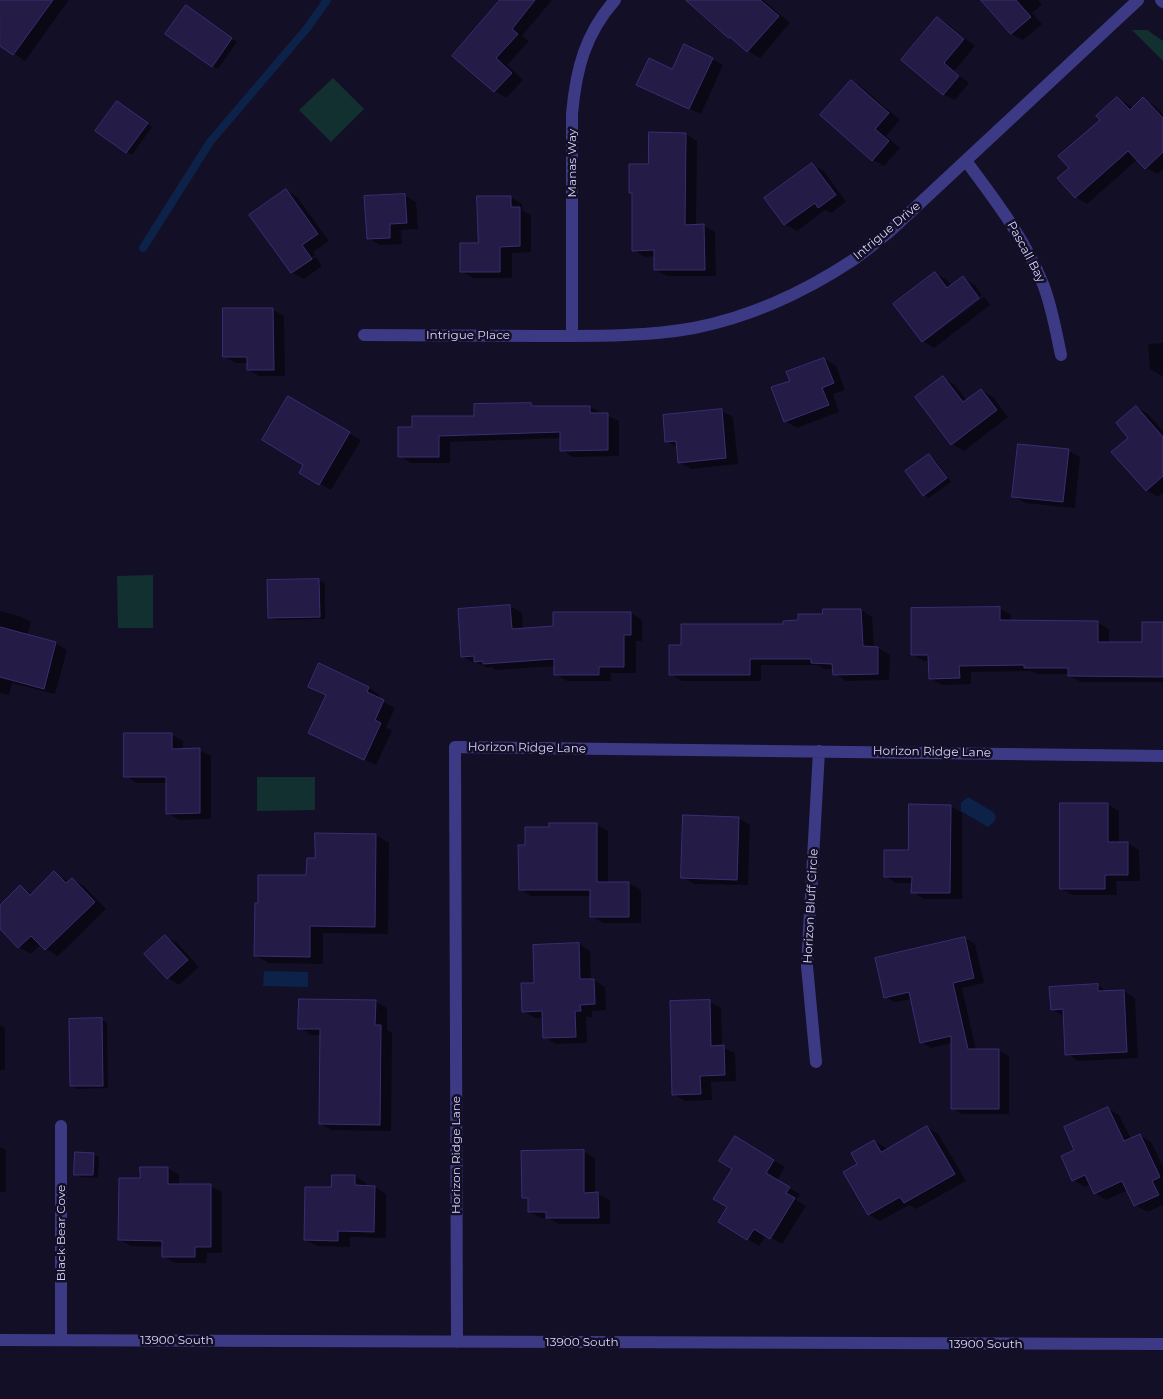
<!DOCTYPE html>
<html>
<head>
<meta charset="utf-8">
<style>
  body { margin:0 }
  canvas { display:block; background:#130f26 }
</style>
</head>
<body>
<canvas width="1163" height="1399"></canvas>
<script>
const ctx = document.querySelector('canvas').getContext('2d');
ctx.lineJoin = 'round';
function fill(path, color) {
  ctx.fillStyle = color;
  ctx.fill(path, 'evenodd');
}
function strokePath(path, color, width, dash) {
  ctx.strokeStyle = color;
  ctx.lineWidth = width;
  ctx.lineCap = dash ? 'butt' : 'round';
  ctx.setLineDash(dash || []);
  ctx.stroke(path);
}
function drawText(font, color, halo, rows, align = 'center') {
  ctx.font = font + ' Montserrat,sans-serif';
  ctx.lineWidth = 5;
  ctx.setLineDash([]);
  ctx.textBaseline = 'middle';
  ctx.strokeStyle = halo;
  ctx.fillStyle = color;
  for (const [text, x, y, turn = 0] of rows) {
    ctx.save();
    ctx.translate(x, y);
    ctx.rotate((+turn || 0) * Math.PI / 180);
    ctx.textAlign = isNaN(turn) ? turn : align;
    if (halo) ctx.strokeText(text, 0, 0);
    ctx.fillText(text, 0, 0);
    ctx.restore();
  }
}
fill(new Path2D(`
  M1132,30H1147L1163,41V61Z
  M333,78L364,109L331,142L299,110Z
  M153,575V628H118L117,576Z
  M257,777H315V810L257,811Z`), '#12302f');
fill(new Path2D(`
  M968,797L993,812L996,817L994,822L988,827L961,811V803Z
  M264,971L308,972V987L263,986Z`), '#0c2248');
fill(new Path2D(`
  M0,0H69L25,61L0,44Z
  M502,0H552L522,36L529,41L507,65L523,80L506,98L495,91L453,55Z
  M697,0H763L790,23L760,58L748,51L737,41L730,37Z
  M983,0H1038L1042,5L1032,13L1042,24L1023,40L1011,34Z
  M192,10L237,42L218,69L212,66Z
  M937,18L949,25L975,46L954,71L969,83L955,100L943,94Z
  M712,59L723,65L701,114L650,91Z
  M851,81L863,88L900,120L886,136L900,148L884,166L873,160Z
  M1117,99L1129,105L1133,109L1143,99L1155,106L1163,114V169L1158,174L1146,168L1138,159L1087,204L1075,197L1071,168L1101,120Z
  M122,106L152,127L132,155L97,131Z
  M686,134L697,141L696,226H704L715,232L716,276H667L655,270V256L645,257L634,250L633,194L630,192L649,165Z
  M812,165L824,171L846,202L831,213L825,210L797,231L785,224Z
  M286,190L297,197L329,241L313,252L315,255L295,269V272L316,257L322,266L304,279L292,272L251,215Z
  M404,195L416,202L418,229L401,230L402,244L380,245L368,238Z
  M511,197L522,204V210L531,215V252L512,253V278H473L461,271Z
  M936,274L947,280L952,286L963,278L975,285L982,295L925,338V341L984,297L990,305L934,348L923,341Z
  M272,309L284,316L285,376H259L248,370V363H236L225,357Z
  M1163,343V376H1162L1150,369L1148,344Z
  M824,359L836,366L845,390L833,394L839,412L797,428L785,421L791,381Z
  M943,378L955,385L967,401L981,390L993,397L1008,417L964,451L952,444L917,398Z
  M289,398L361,440L331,490L300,472L305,464Z
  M531,404L538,408L590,407L619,421V456L573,457L562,450V438L450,442V463H411L399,456L413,429L476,418Z
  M1136,407L1148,414L1163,431V493L1158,497L1146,490L1130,438Z
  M722,411L733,417L738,464L691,469L679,462L678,448L666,441Z
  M1068,451L1080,457L1075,508L1025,503L1014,496Z
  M929,455L934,458L951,482L929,498L924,495Z
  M319,580L325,583V619L274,620L269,617L268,581Z
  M510,606L522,613L523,630L555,627L631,613L642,620V641H636V673H610L611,681H567L555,674V666L496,670L491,667L487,668L478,663H474L462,656Z
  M999,608L1011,615V621L1097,622L1109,629V644H1143L1163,623V682H1081L1069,676V674H1037L1031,671L971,672V684L942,685L930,678V661H924L913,655Z
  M861,610L872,617L874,648H878L890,655L889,680L846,681L835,674L834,669H824L818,665H761V681H682L670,674L682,646L785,625L799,621Z
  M0,611L19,616L31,622L27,636L56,643L67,650L55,694L12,683L9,695L0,693Z
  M320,665L369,688L380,695L378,699L395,708L386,727L392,731L376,765L309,733L327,696L309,687Z
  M172,735L183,741V750H199L211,756V819L179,820L167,813V783H137L126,776Z
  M1107,804L1119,811V843H1128L1139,850L1140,881H1116L1117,895H1073L1061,889Z
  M951,806L962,813V899H924L913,892V883H896L885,876L910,852Z
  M738,818L750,825L748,885L694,884L683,877Z
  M596,824L608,831V883H629L641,890V923H603L591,916V896H531L520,889L527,846L550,828Z
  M376,835L389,843L388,934L323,933V964L269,963L256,956L308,877L316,860Z
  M54,873L69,882L72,879L84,886L106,909L58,956L46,949L41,944L31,954L19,947L0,927V907L21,887L32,894Z
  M165,936L177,943L199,967L179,985L168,978Z
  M965,938L975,944L984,983L962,988L976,1050H999L1009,1056V1114H962L952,1108V1043L931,1048L921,1042L912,999L895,1002L885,997Z
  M579,944L590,951L591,980H594L605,987L606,1010L592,1011V1017H586L587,1043L556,1044L544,1037L543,1018H535L523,1011L536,984Z
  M1097,985L1108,992L1124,991L1135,998L1138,1058L1078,1061L1067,1054L1063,1016L1052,1009Z
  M375,1001L387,1008V1030L392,1033L391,1131L332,1130L320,1124L321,1035H311L300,1028Z
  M710,1002L721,1008L722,1047L735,1053L736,1081L711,1082L712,1100L685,1101L673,1094Z
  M102,1020L107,1023L108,1088L77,1089L71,1086Z
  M0,1025L5,1028V1070H0Z
  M1108,1108L1119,1115L1131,1139L1140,1135L1151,1142L1163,1167V1205L1147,1212L1135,1205L1128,1190L1106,1200L1095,1193L1091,1184L1085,1187L1073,1180L1076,1150Z
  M927,1127L938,1134L966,1181L916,1209L909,1205L880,1221L868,1214L859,1164L874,1141L886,1148L887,1150Z
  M735,1138L785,1167L777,1181L800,1194L796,1200L806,1206L782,1244L766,1235L759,1246L720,1222L729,1207L734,1169Z
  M0,1147L6,1150V1192H0Z
  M583,1151L595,1158V1194H598L610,1200V1224H559L548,1218H541L529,1211V1200L523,1197Z
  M94,1154L99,1157L98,1178L81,1177L75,1174Z
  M168,1168L179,1175V1185L211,1186L222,1192V1253H207L206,1263H175L163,1256V1247L131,1246L119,1240L141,1179Z
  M355,1176L366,1183V1187H375L386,1194V1238L350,1237V1247L317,1246L305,1240L333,1188Z`), '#0007');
strokePath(new Path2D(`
  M143,248L210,142L308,27L327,0`), '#0c2248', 8);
const building = new Path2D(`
  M0,0H53L13,55L0,46Z
  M500,0H535L512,29L518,34L496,58L512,73L494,92L452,56Z
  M686,0H760L779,16L747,52L730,37L729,38Z
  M981,0H1016L1031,17L1011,34Z
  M186,5L232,38L212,67L165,34Z
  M937,17L964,39L944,63L959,76L943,95L901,60Z
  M684,44L713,58L689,109L636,85L649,58L672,69Z
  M851,80L889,113L875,129L889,141L872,161L820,115Z
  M1117,97L1130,110L1143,97L1163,118V152L1145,169L1128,151L1075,198L1057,178L1069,168L1058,156L1100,120L1096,116Z
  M117,101L148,123L126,153L95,131Z
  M649,132L686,133L685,225L704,224L705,270H654V250L632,251V193H629V164H648Z
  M812,163L836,195L818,208L815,203L784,225L764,198Z
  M286,189L318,234L302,245L312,259L291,273L249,215Z
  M405,194L407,223L390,224V238L367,239L364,196Z
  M477,196H511V207H520V246L500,247V272H460V243H478Z
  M935,272L947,288L963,276L979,298L922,342L893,304Z
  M223,308H273L274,370H247V357H223Z
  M824,358L834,383L822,388L829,405L784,422L771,387L790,381L786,372Z
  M943,376L963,402L981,389L997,410L951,445L915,397Z
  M288,396L350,432L319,485L299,473L303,465L262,440Z
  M531,403L532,406H590V413H608V450L560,451V432L439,436V457H398V427H412V416H474V404Z
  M1136,406L1163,437V476L1146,491L1111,452L1128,438L1116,423Z
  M722,409L726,458L678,463L676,441L665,442L663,415Z
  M1018,444L1069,449L1063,502L1012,497Z
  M929,454L947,478L923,496L905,471Z
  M319,579L320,617L268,618L267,580Z
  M510,605L512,629L553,626V612H631V635H624V667H599V675H554V659L483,664V661L474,662V656L461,657L458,609Z
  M1000,607V620L1098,621V642H1142V622H1163V677L1068,676V668H1024V665L959,666L960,678L929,679L928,655H911V608Z
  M823,609H861L863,646L878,647V674L833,675L832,664L811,663V659H750V675H669V645H681V624H783V621L798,620V614H822Z
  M0,627L56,642L44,689L0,677Z
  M319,663L369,687L367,692L384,700L375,720L381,723L364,760L308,733L326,695L308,687Z
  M124,733H172V749L200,748V813L166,814V777H124Z
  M1060,803H1108V842H1128V875H1105V889H1060Z
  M909,804L951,805L950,893H911L912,877H884V850H908Z
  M683,815L739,817L737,880L681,878Z
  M549,823H597V882H629V917H590V890H519L518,845H525V827H549Z
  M315,833L376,834L375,927L310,926V957L254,956L255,903H258V875H306L307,858H315Z
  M54,871L66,883L72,878L95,902L45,950L31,936L18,948L0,929V905L20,885L30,895Z
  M165,935L188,960L167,979L144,954Z
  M965,937L974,978L953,983L968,1049H999V1109H951V1036L920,1043L909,992L884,998L875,958Z
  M579,943L580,979H594L595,1004L580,1005L581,1011H575L576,1037L543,1038L542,1011L522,1012L521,983H534L533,945Z
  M1098,984V991L1124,990L1127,1052L1065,1055L1063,1009L1051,1010L1049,987Z
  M299,999L376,1000L375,1025H381L380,1125L319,1124L320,1029H298Z
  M710,1000L711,1046L724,1045L725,1075L700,1076L701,1094L672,1095L670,1001Z
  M102,1018L103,1086H70L69,1019Z
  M1108,1107L1124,1141L1140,1134L1160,1177L1152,1181L1159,1195L1134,1206L1122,1181L1094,1194L1085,1175L1072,1181L1061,1156L1074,1150L1064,1127Z
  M927,1126L955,1174L904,1203L900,1197L868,1215L843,1172L857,1164L851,1153L874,1140L881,1152Z
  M735,1136L774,1160L766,1173L790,1187L786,1193L795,1198L770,1239L754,1229L747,1240L718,1222L727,1207L713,1199L732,1169L719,1161Z
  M584,1150V1193L598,1192L599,1218H546V1212H528V1198H522L521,1151Z
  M75,1152L94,1153L93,1175H74Z
  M140,1167H168V1184H211V1247H195V1257H162V1241L118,1240L119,1178H140Z
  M332,1175H355V1185L375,1186L374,1232L338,1231V1241L304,1240L305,1187H331Z`);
fill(building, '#241b47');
strokePath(building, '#3b2d73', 1);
strokePath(new Path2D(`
  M966,161C995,200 1025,239 1043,284C1052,307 1056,332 1061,355
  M364,335C423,335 483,336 542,336C592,336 644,337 694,328C750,317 806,291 853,260C866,251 878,241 889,232L1138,0
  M572,336V114C576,69 585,34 615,0
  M816,1062L807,966L819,751
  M61,1126V1340
  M0,1340L1163,1344
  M457,1342L455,747L1163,756`), '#3d3a85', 12);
strokePath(new Path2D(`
  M1161,0L1163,2`), '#3d3a85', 12);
drawText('12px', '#d9d4ff', '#130f26', [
  ["Manas Way",572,163,-90],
  ["Intrigue Drive",887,231,-40],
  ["Pascall Bay",1026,252,62],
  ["Intrigue Place",468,335],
  ["Horizon Ridge Lane",527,748,1],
  ["Horizon Ridge Lane",932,752,1],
  ["Horizon Bluff Circle",811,906,-87],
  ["Horizon Ridge Lane",456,1155,-90],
  ["Black Bear Cove",61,1233,-90],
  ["13900 South",177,1340],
  ["13900 South",582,1342],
  ["13900 South",986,1344]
]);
</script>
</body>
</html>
